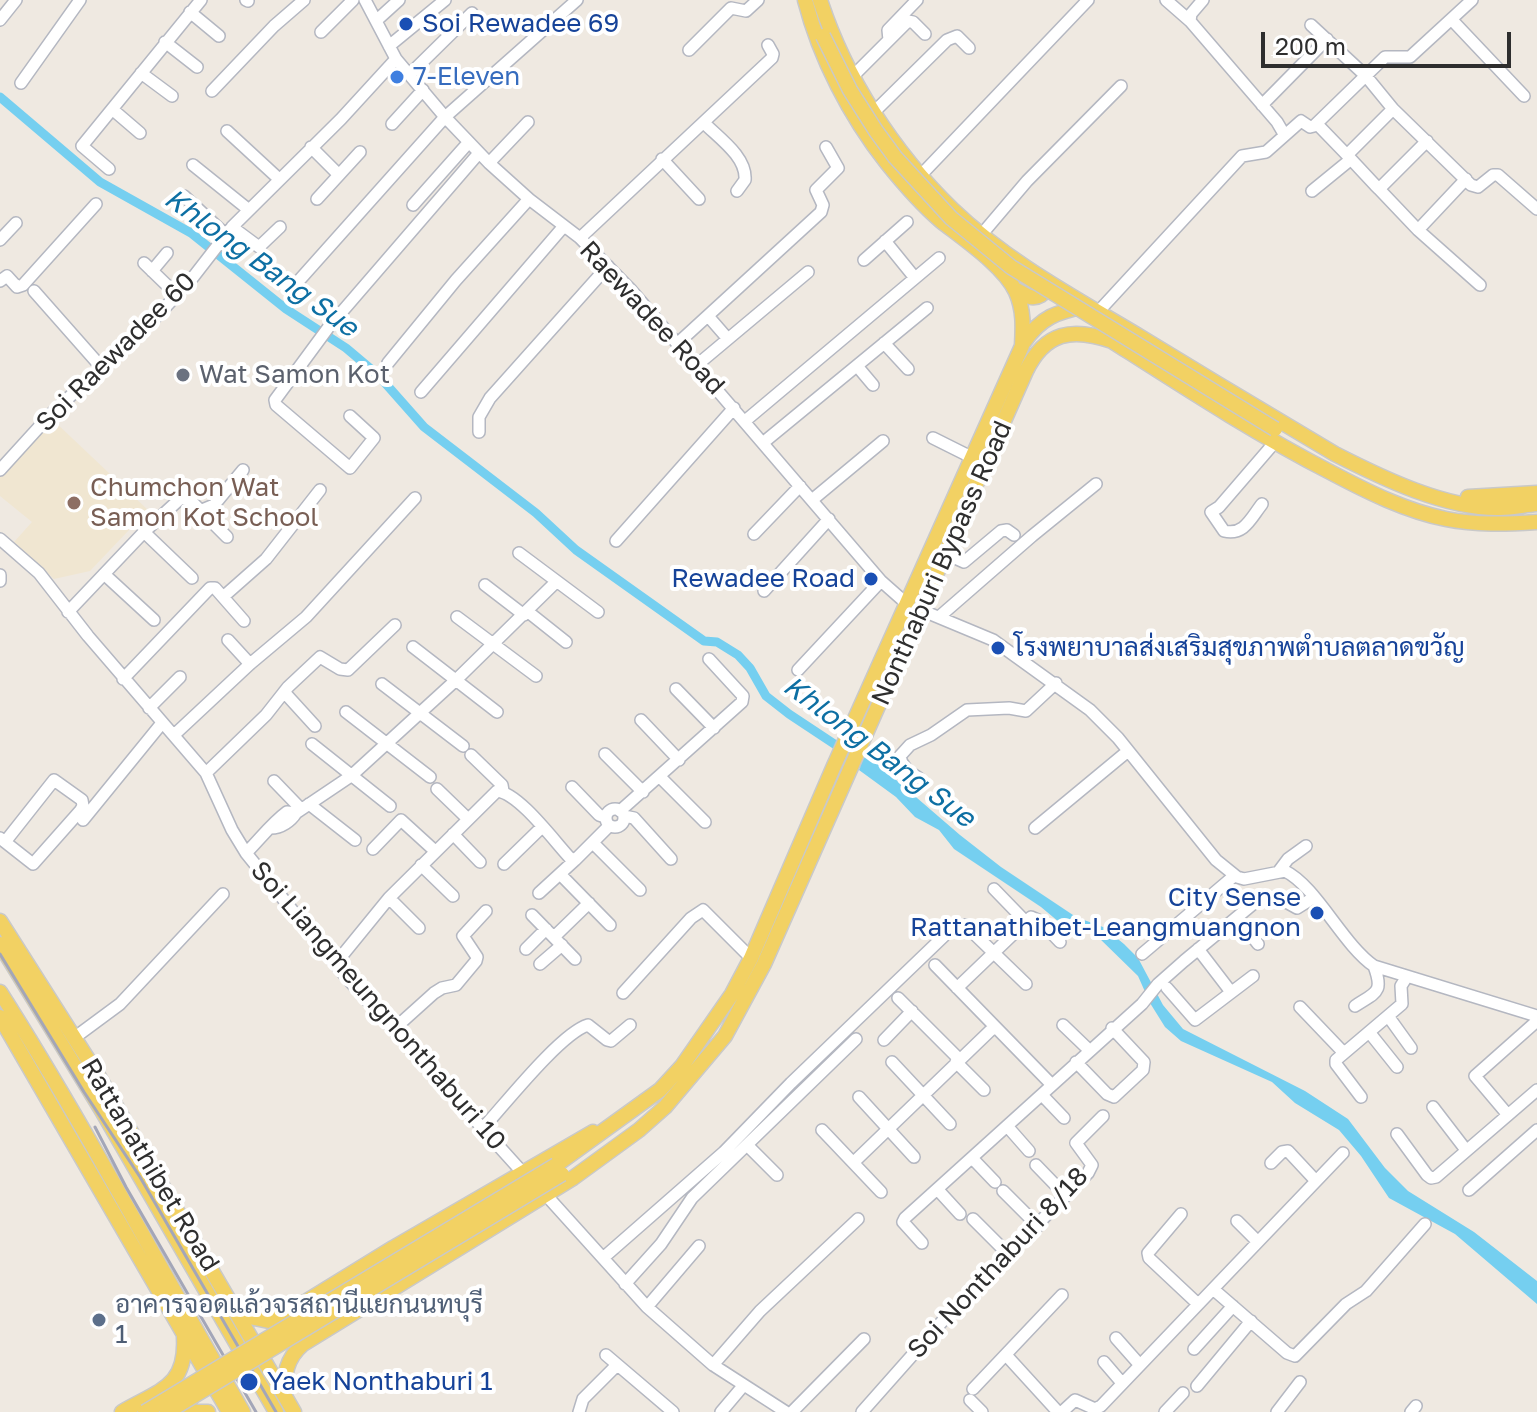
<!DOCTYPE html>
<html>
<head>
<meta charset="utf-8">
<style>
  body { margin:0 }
  #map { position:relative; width:1537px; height:1412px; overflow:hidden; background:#efe9e1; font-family:"Golos Text",sans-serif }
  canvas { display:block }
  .scale { position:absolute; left:1261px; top:32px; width:250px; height:36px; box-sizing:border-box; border:4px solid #2e2e2e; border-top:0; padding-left:10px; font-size:24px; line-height:28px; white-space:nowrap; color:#2e2e2e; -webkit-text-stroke:6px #fff; paint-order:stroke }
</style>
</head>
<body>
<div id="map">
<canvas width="1537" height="1412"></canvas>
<div class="scale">200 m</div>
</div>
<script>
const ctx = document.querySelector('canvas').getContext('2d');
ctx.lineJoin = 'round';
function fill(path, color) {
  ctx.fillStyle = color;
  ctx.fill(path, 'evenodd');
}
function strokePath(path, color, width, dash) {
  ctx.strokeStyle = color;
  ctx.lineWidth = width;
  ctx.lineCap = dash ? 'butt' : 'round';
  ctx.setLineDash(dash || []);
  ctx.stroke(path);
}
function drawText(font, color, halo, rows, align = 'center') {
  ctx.font = font + ' "Golos Text",Sarabun,sans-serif';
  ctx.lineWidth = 8;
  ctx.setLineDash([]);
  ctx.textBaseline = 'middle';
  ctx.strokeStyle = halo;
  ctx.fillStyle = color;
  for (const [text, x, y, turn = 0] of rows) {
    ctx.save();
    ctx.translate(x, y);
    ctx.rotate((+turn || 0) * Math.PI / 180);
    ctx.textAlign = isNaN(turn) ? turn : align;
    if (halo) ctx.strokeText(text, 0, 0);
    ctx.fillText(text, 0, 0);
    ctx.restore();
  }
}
fill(new Path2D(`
  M53,420L148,510L90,571L54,579L14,542L32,522L0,496V477Z`), '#f0e6d1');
fill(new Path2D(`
  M866,754L960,835L1001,867L1076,917L1103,927L1124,944L1138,958L1163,1005L1183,1029L1305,1091L1348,1119L1385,1168L1408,1191L1474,1232L1537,1281V1304L1455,1234L1389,1198L1361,1156L1339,1130L1295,1103L1272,1082L1181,1041L1165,1027L1150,1003L1138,976L1097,936L1059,922L1041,907L954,849L939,830L915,817L896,797L859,770Z`), '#75cff0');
strokePath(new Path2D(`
  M0,97L100,182L191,233L286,309L346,348L378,375L424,427L536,513L576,550L704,641L717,642L738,655L750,668L766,696L789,714L872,769`), '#75cff0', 9);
const minor = new Path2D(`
  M246,0L248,1
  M365,0L396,59L445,117L489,163L529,199L580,238L632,291L881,581L907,604
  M1166,0L1190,21L1277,122L1284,134
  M190,12L219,36
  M0,20L16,0
  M377,20L399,0
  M1452,20L1524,96
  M1190,21L1191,14L1203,0
  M1311,25L1366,76L1393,109L1471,185L1478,187L1493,175H1498L1537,209
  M321,32L353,0
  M889,40L888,30L917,0
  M165,42L197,67
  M389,46L445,0
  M689,50L731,8L746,11L758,0
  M141,73L172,96
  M409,75L472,13
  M853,76L908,21L913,22L925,34
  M21,83L80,0
  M212,91L274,26L304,0
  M1262,105L1327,39
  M112,109L140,133
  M1393,109L1347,155L1375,185L1379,189L1427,141
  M874,112L947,40L957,36L969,48
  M704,123C719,138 747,157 745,180L737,191
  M392,124L423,90
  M1317,124L1347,155
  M227,131L279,179
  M311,147L339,175
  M662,159L699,199
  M489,163L528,122
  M193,165L249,210
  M109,169L82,146L201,0
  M921,175L1088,0
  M1379,189L1418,230L1480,285
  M1312,191L1350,160
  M184,196L226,235
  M317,199L360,152
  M413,205L469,142
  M232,227L259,247L280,227
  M1418,230L1466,179
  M982,234L1027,181L1121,86
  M580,238L772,58L773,54L768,45
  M0,240L16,223
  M885,241L915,278
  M864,260L907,222
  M144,263L177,295
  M152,271L167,253
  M0,281L7,276L17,287L23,285L96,204
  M295,285L445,117L577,0
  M34,291L102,368
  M1098,312L1242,156L1266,152L1301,121L1310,127L1314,126L1385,57H1410L1472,0
  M708,316L728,339
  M678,343L821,212L823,205L816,190L838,168L826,147
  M884,343L908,369
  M388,363L456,280L529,199
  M697,365L808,272
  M857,366L873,385
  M421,392L564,226
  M350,416L374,438L350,468L276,405L275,400L328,328L479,153
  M745,421L939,258
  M479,432V417L490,398L608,266
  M933,438L973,458
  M764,442L927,308
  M0,470L50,415L160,313L194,276L232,227L341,119L396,59
  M812,500L883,441
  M1262,504C1251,518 1244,536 1224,531L1211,512L1219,507L1275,442
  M202,510L214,505L243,470
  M144,532L192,578
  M754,534L800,486
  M0,539L39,573L88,636L206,773L232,830L246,853L347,978L523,1173
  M616,541L734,408
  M519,553L598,612
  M946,554L964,562L1001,531L1007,530L1014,535
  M104,574L154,620
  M0,575V581
  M485,585L524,615
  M764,591L829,519
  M223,597L266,559L320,490
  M921,610L993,640L1090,710L1118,738L1216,860L1237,877L1244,879L1285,871C1316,886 1343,945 1374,966L1537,1016
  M527,611L566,642
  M68,612L144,532L181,498L189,499L227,537
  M457,617L536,676
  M939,617L1032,536L1096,484
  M228,640L250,664
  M413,647L497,712
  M798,670L881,581
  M123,679L210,588H215L244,621
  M382,684L463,746
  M676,689L714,728
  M284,692L315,726
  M149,708L180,677
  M346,712L430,777
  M641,720L679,760
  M174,735L250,664L306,617L415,498
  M312,744L390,806
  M605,754L643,792
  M471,755L502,785L503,791
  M206,773L266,715L288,687L320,657L340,669L348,670L395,625
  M660,777L705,822
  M919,778C910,773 901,766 900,756L910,745L931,735L967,710L1009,708L1026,711L1056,683
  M274,781L301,809
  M572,787L599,815L605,817
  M437,789L468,819
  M309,804L355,840
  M606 818a9 9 0 1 1 18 0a9 9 0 1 1-18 0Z
  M620,811L742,702L743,696L709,659
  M624,816L634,818L671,859
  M83,820L162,723
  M271,828C281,828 291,821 296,813L351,776L456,680L556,582
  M1035,828L1128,751
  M453,834L480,862
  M0,838L33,864L80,811L83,806L82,800L54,780L5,842
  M593,843L640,890
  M373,849L401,820L435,851
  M246,853C260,839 272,823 287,812L296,813
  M504,864L542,827
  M421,865L453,896
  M1279,871L1288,859L1306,846
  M560,874L610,925
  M994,889L1025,921
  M539,893L575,860
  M389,898L419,928
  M532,915L575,959
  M1238,918L1258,944
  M965,925L1026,984
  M554,937L589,903
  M526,949L546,929
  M1198,949L1231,992
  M1142,954L1234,876
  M336,963L389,898L497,791C519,793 554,841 570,858L575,860L609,826
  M540,964L562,945
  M935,965L1052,1085
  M957,988L1031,917L1040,921L1060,942
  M1167,988L1195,1020L1253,976
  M623,993L691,918L703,910L751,958
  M898,998L959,1059
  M1355,1006C1376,992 1384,993 1374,966
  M1300,1007L1343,1052
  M1388,1016L1411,1048
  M1063,1025L1089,1050
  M394,1029L434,993L442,988L456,985L476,961L477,957L463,936L486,911
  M1369,1032L1397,1067
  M74,1038L120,1004L223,894
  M884,1040L912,1011
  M892,1062L950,1124
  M956,1062L984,1090
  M1076,1062L1107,1094L1114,1097L1143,1070L1144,1062L1112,1028
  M1042,1095L1064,1118
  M859,1097L914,1157
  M1361,1097L1336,1064V1060L1402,1004L1401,986L1406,978
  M1433,1107L1466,1150
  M1508,1115L1475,1076L1537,1021
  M1007,1126L1029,1151
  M484,1127C505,1104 561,1033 588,1025L607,1040L611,1041L630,1025
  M822,1130L881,1192
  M1397,1134L1427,1175L1431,1178L1436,1177L1537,1090
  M747,1145L777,1175
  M972,1158L995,1182
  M854,1162L994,1027
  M1271,1163L1282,1152L1288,1151L1316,1181
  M1036,1165L1066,1196
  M938,1190L960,1214
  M1469,1190L1537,1130
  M1003,1191L1038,1226
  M546,1195L647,1307L713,1365L786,1412
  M1181,1214L1148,1253L1149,1258L1198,1304
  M973,1219L1008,1254
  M1237,1221L1257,1241
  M922,1243L903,1222L905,1218L1142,1004L1158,984L1184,961L1259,899L1277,897L1297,908L1313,898
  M603,1258L724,1152L791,1083L944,936
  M625,1284L661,1244L692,1198L856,1039
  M1213,1289L1287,1353L1295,1356L1346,1304L1366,1291L1425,1224
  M647,1307L699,1246
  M1116,1338L1139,1364
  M1194,1349L1233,1306
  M606,1355L673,1412
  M1006,1355L1058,1412
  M1104,1362L1122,1383
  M713,1365L760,1311L858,1219
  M1197,1386L1251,1321
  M973,1389L1062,1295
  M970,1400L982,1412
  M579,1412L583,1399L617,1365
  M721,1412L743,1386
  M792,1412L864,1339
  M862,1412L947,1316L1088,1173L1092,1165L1076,1143L1103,1116
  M1062,1412L1075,1400L1095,1409L1101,1406L1343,1153
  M1165,1412L1183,1393
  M1277,1412L1300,1382
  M1411,1412L1416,1406`);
const major = new Path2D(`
  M820,0C845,77 893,152 952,209C1007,262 1077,299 1142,338C1206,377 1271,416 1335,454C1382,478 1446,509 1500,508C1512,508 1525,505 1537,504
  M1015,289C1024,294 1031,301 1041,295L1042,289L1037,278
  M1024,342C1041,317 1057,312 1086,306
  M1468,497L1537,493
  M0,921L96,1072L294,1412
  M0,944L101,1109L276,1412
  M0,992C87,1129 162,1272 243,1412
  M0,1017L229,1412
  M556,1165L660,1090L682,1066L732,994L751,958L833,768L1022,346C1023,327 1024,310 1016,292C1004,266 964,239 941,221C921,204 903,183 887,163C850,116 820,58 805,0
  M240,1315L269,1321L281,1317L393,1248L593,1132
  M187,1388L191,1394L188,1412
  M285,1396C284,1374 286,1359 303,1344L573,1178L639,1130L665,1107L725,1036L764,964L1026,371C1045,332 1072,327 1112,341C1184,387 1256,434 1332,473C1368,492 1406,511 1446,519C1476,525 1506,524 1537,522
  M122,1412C160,1390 187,1387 184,1337
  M190,1412H208`);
strokePath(minor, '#b4b7c1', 14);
strokePath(major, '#c9c9c9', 17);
strokePath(minor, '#fff', 11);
strokePath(major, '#f2d163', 14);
strokePath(new Path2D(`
  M0,954L84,1092L140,1177L276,1412
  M95,1127L126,1187L256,1412`), '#a3a6b8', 3);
const majorBridge = new Path2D(`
  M823,36L850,90L876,131L895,157L951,218L1011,267L1275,429
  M145,1412L556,1165
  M167,1412L562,1174`);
strokePath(majorBridge, '#c9c9c9', 17, []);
strokePath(majorBridge, '#f2d163', 14);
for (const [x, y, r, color] of [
  [406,24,8,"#1a4fb4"],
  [397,77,8,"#3f7fe0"],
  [183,375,8,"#6b7280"],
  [74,503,8,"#8d6e63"],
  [871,579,8,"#1a4fb4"],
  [998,648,8,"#1a4fb4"],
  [1317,913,8,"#1a4fb4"],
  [99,1320,8,"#5c6f8a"],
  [249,1382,10,"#1a4fb4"]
]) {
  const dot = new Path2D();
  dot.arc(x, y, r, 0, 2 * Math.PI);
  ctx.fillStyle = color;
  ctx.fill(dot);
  strokePath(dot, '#fff', 3);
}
drawText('26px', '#164399', '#fff', [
  ["Soi Rewadee 69",422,24],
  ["Rewadee Road",855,579,"right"],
  ["โรงพยาบาลส่งเสริมสุขภาพตำบลตลาดขวัญ",1014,648],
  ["City Sense",1301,898,"right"],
  ["Rattanathibet-Leangmuangnon",1301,928,"right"],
  ["Yaek Nonthaburi 1",267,1382]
], 'left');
drawText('26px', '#366cbe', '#fff', [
  ["7-Eleven",413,77]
], 'left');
drawText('26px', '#2e2e2e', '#fff', [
  ["Raewadee Road",652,318,47],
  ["Soi Raewadee 60",116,352,-45],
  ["Nonthaburi Bypass Road",942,563,-66],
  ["Soi Liangmeungnonthaburi 10",378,1006,49],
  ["Rattanathibet Road",150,1165,59],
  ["Soi Nonthaburi 8/18",998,1263,-47]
]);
drawText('26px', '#5b616d', '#fff', [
  ["Wat Samon Kot",199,375]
], 'left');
drawText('26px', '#785e54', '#fff', [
  ["Chumchon Wat",90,488],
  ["Samon Kot School",90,518]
], 'left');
drawText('26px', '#4e5e75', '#fff', [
  ["อาคารจอดแล้วจรสถานีแยกนนทบุรี",115,1305],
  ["1",115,1335]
], 'left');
drawText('italic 28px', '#0d6fa3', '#fff', [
  ["Khlong Bang Sue",261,263,36],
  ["Khlong Bang Sue",879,752,37]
]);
</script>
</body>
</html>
